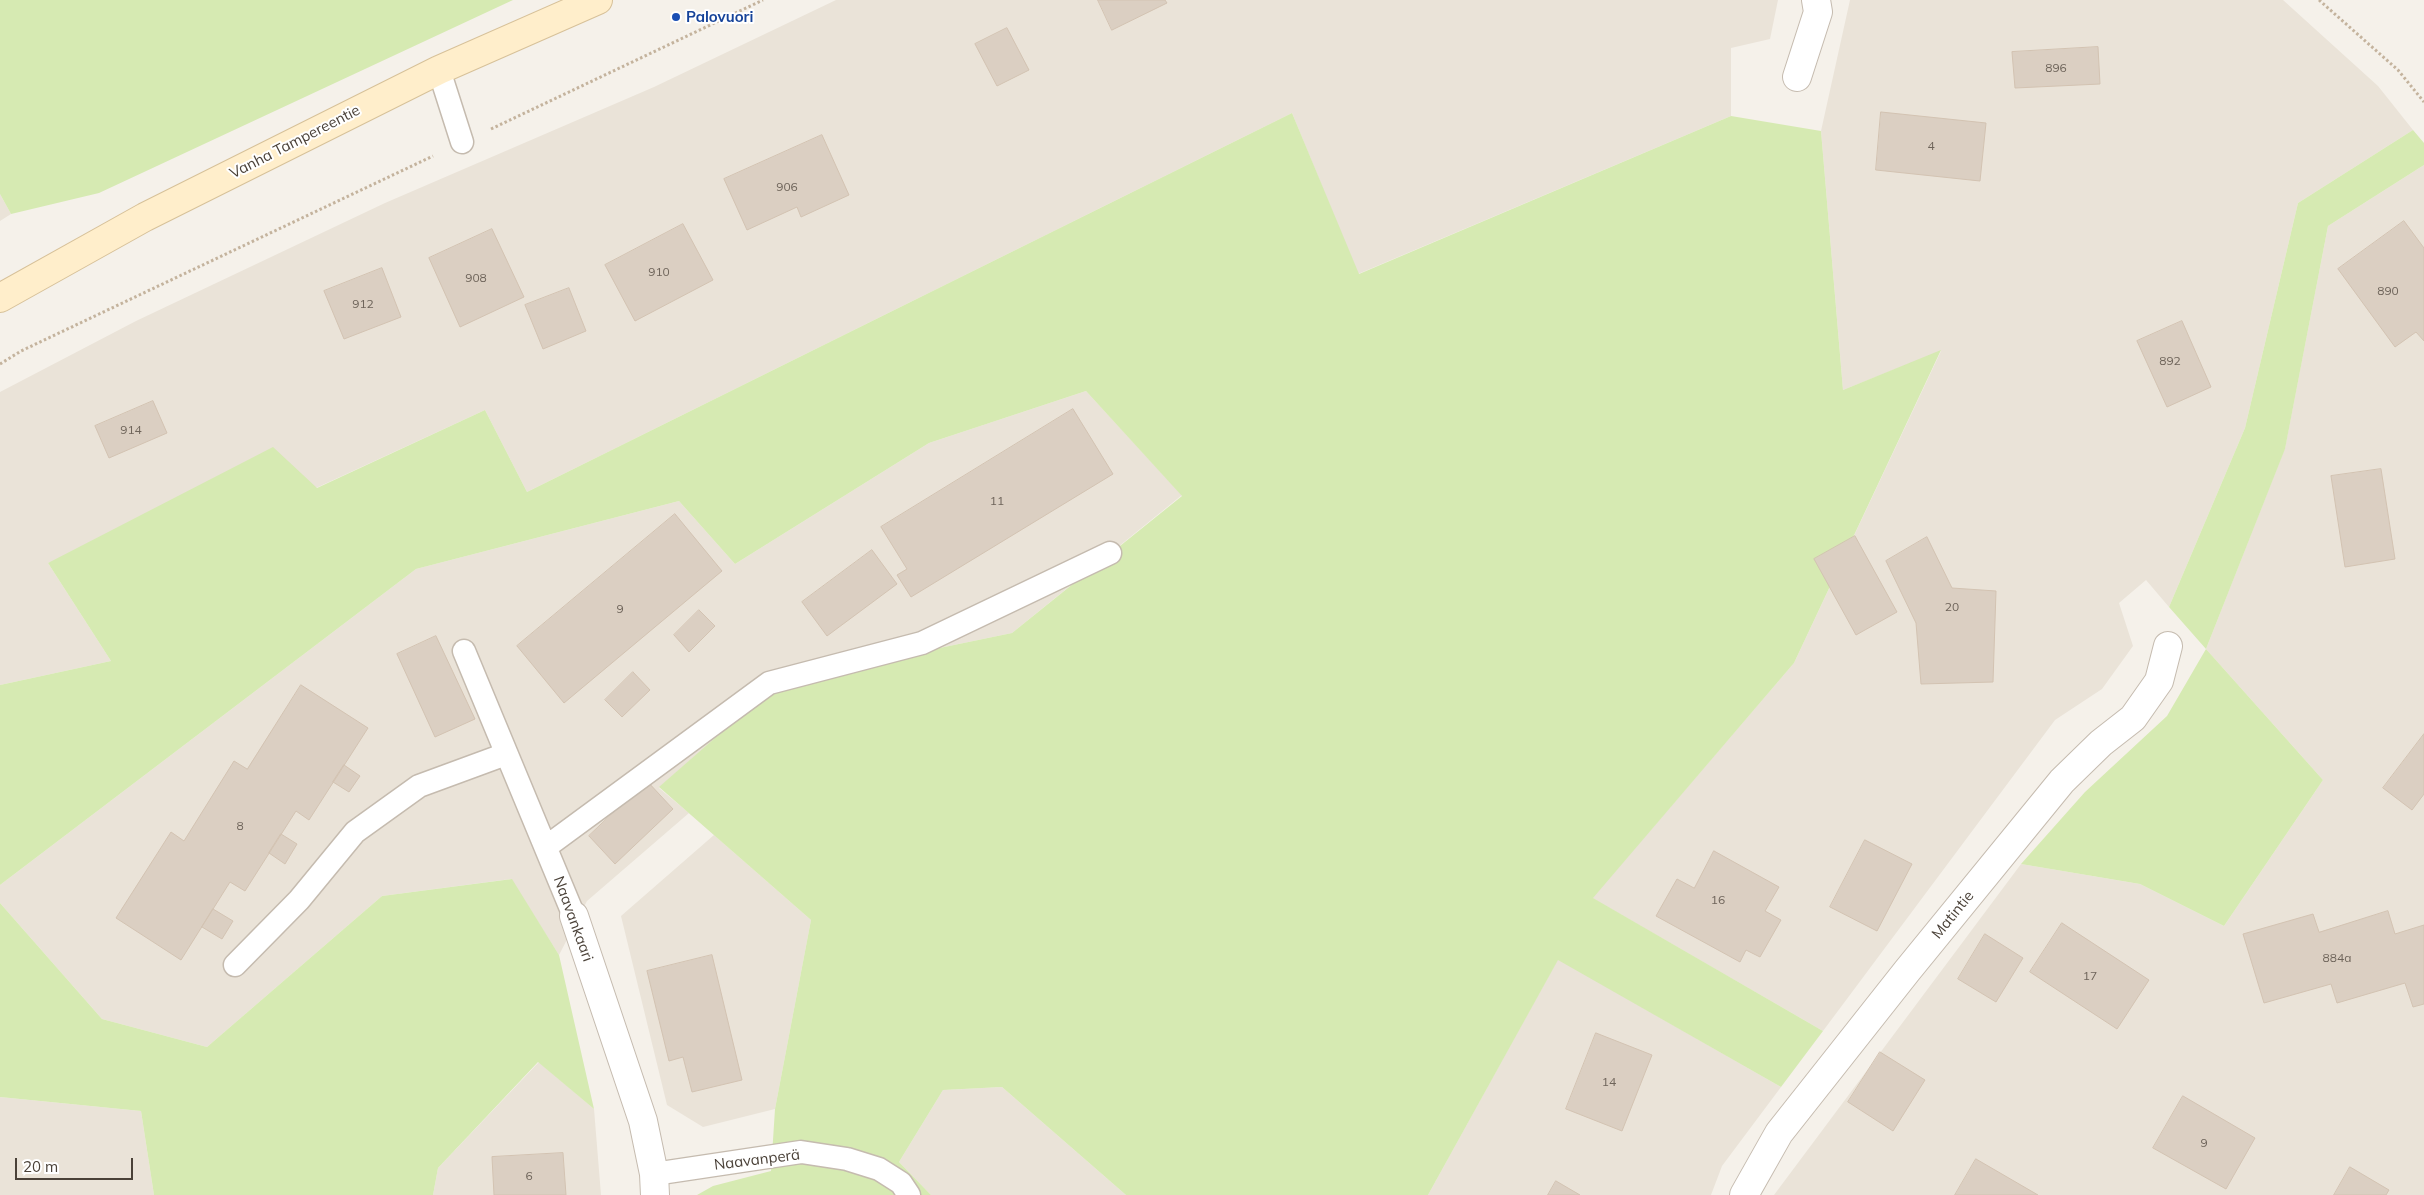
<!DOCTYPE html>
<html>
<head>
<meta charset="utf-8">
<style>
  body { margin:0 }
  #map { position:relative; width:2424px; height:1195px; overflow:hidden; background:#f5f1ea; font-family:Mulish,sans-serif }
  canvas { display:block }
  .scale { position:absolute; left:15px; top:1158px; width:118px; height:22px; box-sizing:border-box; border:2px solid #4a4138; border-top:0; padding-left:6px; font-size:15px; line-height:18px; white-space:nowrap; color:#4a4138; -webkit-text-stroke:4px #fff; paint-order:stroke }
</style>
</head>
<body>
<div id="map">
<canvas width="2424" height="1195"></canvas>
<div class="scale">20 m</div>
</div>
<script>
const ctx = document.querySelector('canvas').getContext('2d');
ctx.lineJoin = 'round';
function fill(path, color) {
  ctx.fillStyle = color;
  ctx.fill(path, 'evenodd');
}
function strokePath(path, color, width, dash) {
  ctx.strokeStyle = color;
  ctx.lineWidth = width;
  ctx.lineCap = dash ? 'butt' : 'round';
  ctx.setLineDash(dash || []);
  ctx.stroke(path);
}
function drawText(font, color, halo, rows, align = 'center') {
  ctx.font = font + ' Mulish,sans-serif';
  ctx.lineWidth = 4;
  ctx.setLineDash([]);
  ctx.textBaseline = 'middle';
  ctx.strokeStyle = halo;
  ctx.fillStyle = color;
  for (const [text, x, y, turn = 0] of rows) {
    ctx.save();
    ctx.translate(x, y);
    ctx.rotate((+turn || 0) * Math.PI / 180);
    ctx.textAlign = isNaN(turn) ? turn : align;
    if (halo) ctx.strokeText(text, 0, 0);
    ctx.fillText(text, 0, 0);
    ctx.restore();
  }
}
fill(new Path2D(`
  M836,0H1778L1770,39L1731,48V116L1358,274L1292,113L527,492L485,410L316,488L48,563L111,661L0,685V392L136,321L385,203L654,87Z
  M1850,0H2283L2378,86L2413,130L2298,203L2245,428L2169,607L2146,580L2119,603L2133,646L2102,689L2055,720L1823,1031L1592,898L1794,663L1941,351L1843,390L1821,131Z
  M2424,165V1195H1774L2021,864L2140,884L2224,926L2323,780L2206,649L2285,448L2328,226Z
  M0,194L11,214L0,221Z
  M1086,391L1182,495L1012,633L780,681L659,788L689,813L587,901L559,955L511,879L382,896L207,1047L102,1019L0,903V885L416,569L679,501L735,564L929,443Z
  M714,835L811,920L775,1109L703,1127L667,1105L621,916Z
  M1558,959L1781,1087L1722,1166L1711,1195H1428Z
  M539,1062L594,1109L601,1195H433L438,1168Z
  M1002,1087L1126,1195H931L899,1162L943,1090Z
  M0,1097L141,1111L154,1195H0Z`), '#eae3d8');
fill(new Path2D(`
  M0,0H513L99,193L11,214L0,194Z
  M1292,113L1359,274L1731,116L1821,131L1843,390L1941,350L1794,663L1593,898L1823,1031L1781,1087L1558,960L1428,1195H1126L1002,1087L943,1090L899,1162L931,1195H697L713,1186L771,1171L775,1109L811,920L659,787L780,681L1012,633L1182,496L1086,391L929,443L735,564L679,501L416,569L0,885V685L111,661L48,563L273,447L317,488L485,410L527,492Z
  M2413,130L2424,143V165L2328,226L2285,449L2206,649L2323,780L2224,926L2140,884L2021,864L2085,792L2167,716L2206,649L2169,607L2245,428L2298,203Z
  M512,879L559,955L594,1109L538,1062L438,1168L433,1195H154L141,1111L0,1097V903L102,1019L207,1047L382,896Z`), '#d6eab2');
const building = new Path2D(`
  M1098,0H1165L1167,3L1112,30Z
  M1007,28L1029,70L997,86L975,44Z
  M2098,47L2100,84L2015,88L2012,52Z
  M1881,112L1986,123L1980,181L1876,170Z
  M822,135L849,195L801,217L797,207L747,230L724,179Z
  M2404,221L2424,248V341L2416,332L2395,347L2338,269Z
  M683,224L713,280L635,321L605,265Z
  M492,229L524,297L460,327L429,258Z
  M382,268L401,317L344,339L324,291Z
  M569,288L586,331L543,349L525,305Z
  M2182,321L2211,387L2167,407L2137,341Z
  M153,401L167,433L109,458L95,426Z
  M1073,409L1113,474L911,597L897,575L907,569L881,527Z
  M2381,469L2395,559L2345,567L2331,476Z
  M675,514L722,571L564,703L517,646Z
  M1855,536L1897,612L1856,635L1814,559Z
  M1927,537L1952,588L1996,591L1993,682L1921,684L1916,623L1886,561Z
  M872,550L897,584L827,636L802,602Z
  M699,610L715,626L689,652L674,635Z
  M436,636L475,719L435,737L397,654Z
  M633,672L650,690L622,717L605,700Z
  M301,685L368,728L309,820L296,811L245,891L230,882L181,960L116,918L171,832L184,841L234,761L247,769Z
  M2424,734V794L2412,810L2383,788Z
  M344,765L360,776L349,792L333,782Z
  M647,781L673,809L615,864L589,836Z
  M281,834L297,844L285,864L269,853Z
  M1865,840L1912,864L1877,931L1830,907Z
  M1714,851L1779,887L1765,911L1781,920L1760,957L1746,950L1740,962L1656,916L1677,879L1694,888Z
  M213,909L233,921L222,939L202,927Z
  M2388,911L2395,934L2424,925V1004L2413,1007L2405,983L2337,1003L2331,984L2264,1003L2243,934L2313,914L2319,932Z
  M2062,923L2149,980L2117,1029L2030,972Z
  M1985,934L2023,958L1996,1002L1958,979Z
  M712,955L742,1080L692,1092L683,1057L669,1061L647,971Z
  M1596,1033L1652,1055L1622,1131L1566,1109Z
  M1880,1052L1925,1080L1893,1131L1848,1102Z
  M2183,1096L2255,1138L2226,1189L2153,1148Z
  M563,1153L566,1195H494L492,1157Z
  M1976,1159L2038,1195H1955Z
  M2350,1167L2389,1190L2386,1195H2334Z
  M1556,1181L1580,1195H1548Z`);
fill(building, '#dbcfc2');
strokePath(building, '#d3c3b2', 1);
const lane = new Path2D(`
  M439,70L462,142
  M464,651L574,916
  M546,847L769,683L922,643L1110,553
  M235,965L299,900L355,832L419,786L506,754
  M654,1174L801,1152L847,1159L879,1169L901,1183L909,1195`);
const street = new Path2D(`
  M1797,77L1818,12L1816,0
  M574,916L643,1121L654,1174L655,1195
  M1744,1195L1779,1133L1907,971L2062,781L2101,743L2133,718L2159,681L2168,646`);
const secondary = new Path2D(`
  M0,298L145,217L439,70L598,0`);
strokePath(lane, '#c5bbaf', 25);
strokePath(street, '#c5bbaf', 30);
strokePath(secondary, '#d7c199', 30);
strokePath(new Path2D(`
  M2319,0L2398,70L2424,102
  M491,129L763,0
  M0,364L21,351L433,156`), '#c4b39d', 3, [2.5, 2.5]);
strokePath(lane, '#fff', 22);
strokePath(street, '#fff', 28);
strokePath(secondary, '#ffeecb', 28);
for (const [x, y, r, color] of [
  [676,17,5,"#1a4fb4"]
]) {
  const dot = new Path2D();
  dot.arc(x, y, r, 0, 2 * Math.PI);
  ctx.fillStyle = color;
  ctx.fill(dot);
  strokePath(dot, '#fff', 2);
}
drawText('12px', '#6e645a', null, [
  ["896",2056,68],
  ["4",1931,146],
  ["906",787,187],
  ["910",659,272],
  ["908",476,278],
  ["890",2388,291],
  ["912",363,304],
  ["892",2170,361],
  ["914",131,430],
  ["11",997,501],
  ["20",1952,607],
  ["9",620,609],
  ["8",240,826],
  ["16",1718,900],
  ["884a",2337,958],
  ["17",2090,976],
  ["14",1609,1082],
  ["9",2204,1143],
  ["6",529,1176]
]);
drawText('bold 15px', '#164399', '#fff', [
  ["Palovuori",686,17]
], 'left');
drawText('15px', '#4a4138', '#fff', [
  ["Vanha Tampereentie",295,142,-27],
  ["Matintie",1953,915,-51],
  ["Naavankaari",573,919,70],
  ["Naavanperä",757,1160,-7]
]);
</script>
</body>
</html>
